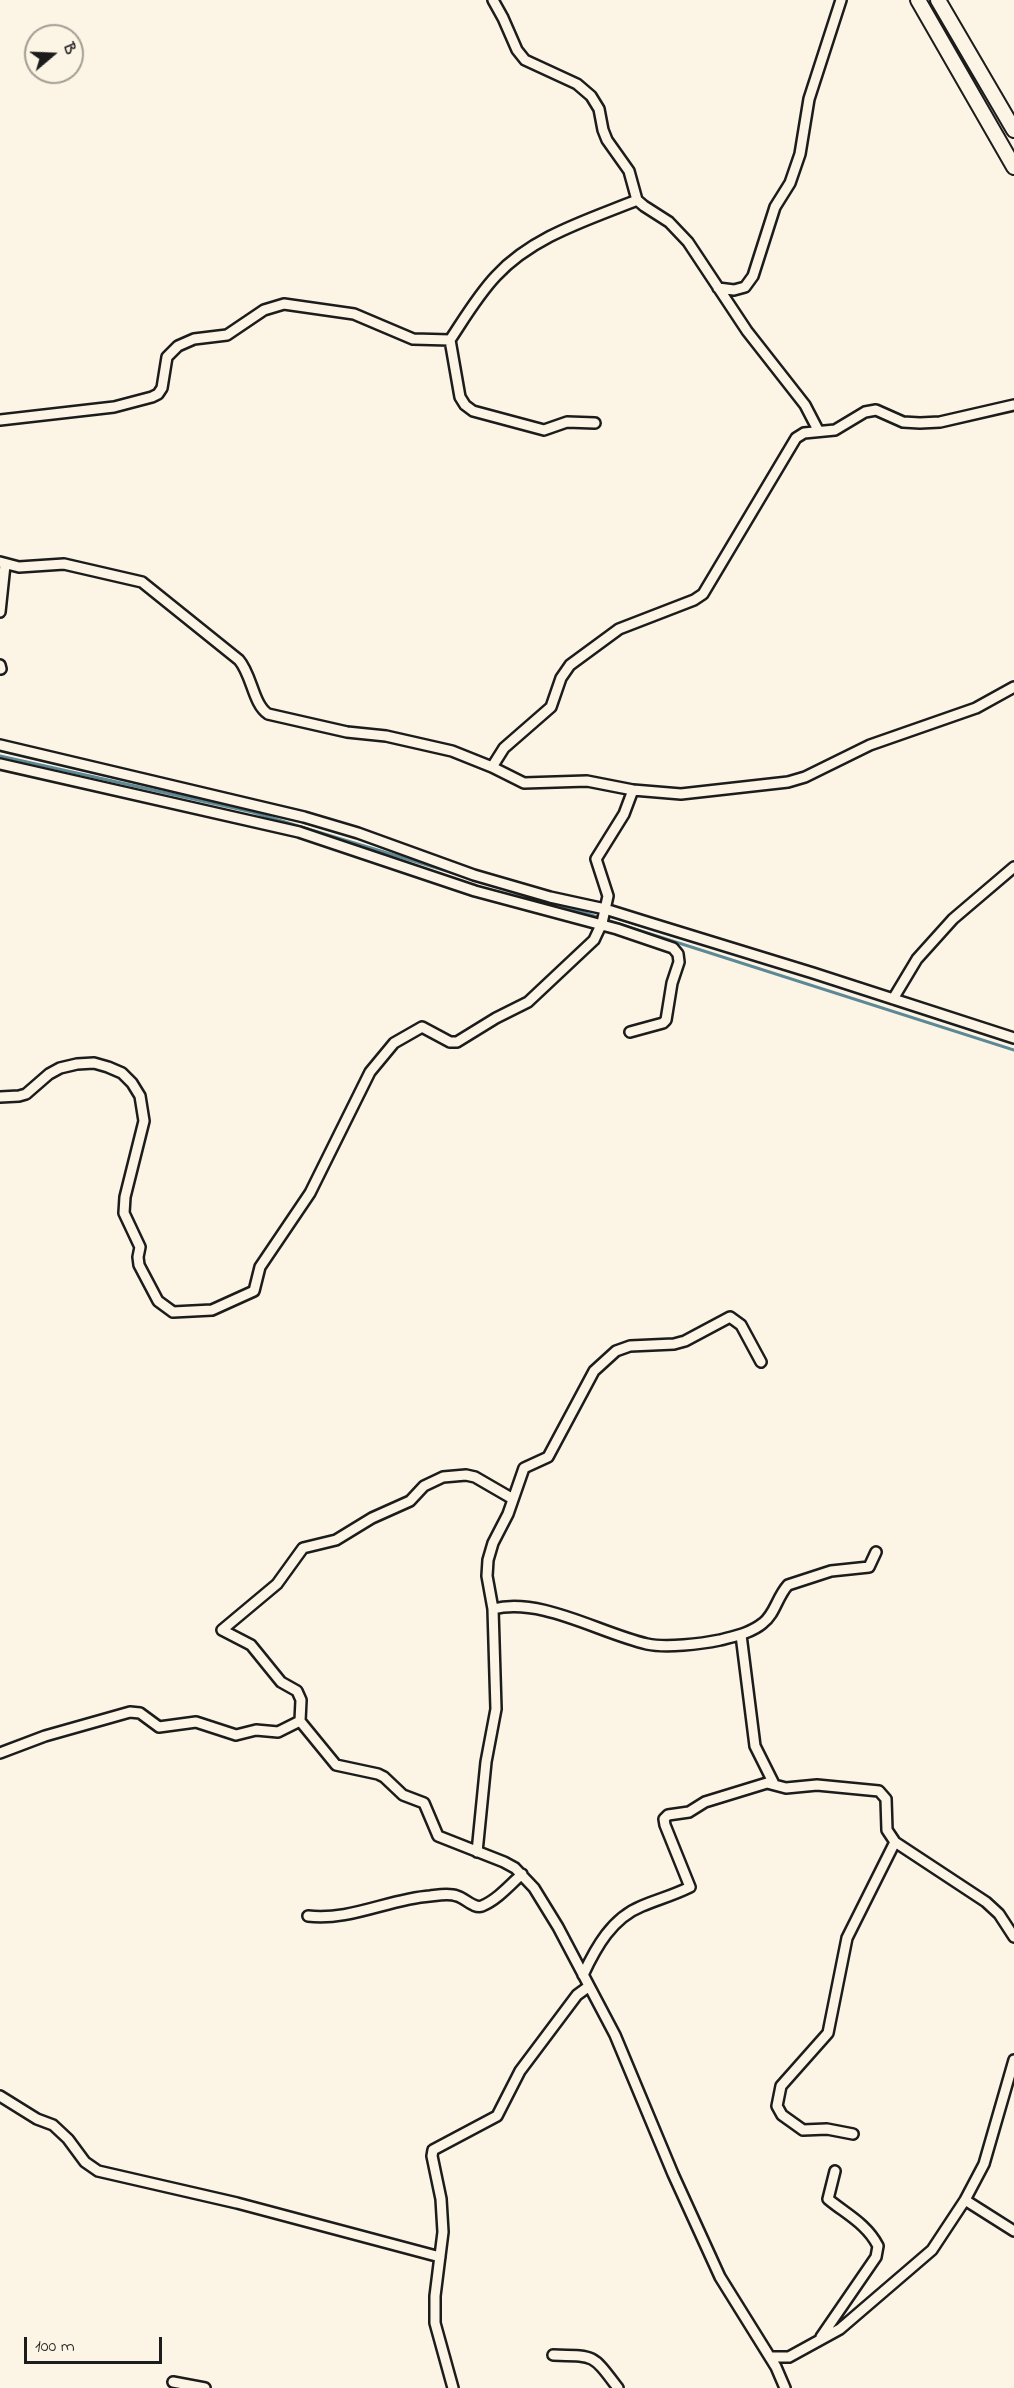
<!DOCTYPE html>
<html>
<head>
<meta charset="utf-8">
<style>
  body { margin:0 }
  #map { position:relative; width:1014px; height:2388px; overflow:hidden; background:#fcf5e5; font-family:"Indie Flower",sans-serif }
  canvas { display:block }
  .north { position:absolute; left:24px; top:24px; width:60px; height:60px; box-sizing:border-box; background:#fcf5e5; border:2px solid #a29e95; border-radius:50%; rotate:71deg; font-size:16px; font-weight:700; line-height:24px; text-align:center; color:#1c1c1c }
  .north::after { content:''; display:block; margin:auto; width:21px; height:27px; background:#1c1c1c; clip-path:polygon(50% 0,100% 100%,50% 72%,0 100%) }
  .scale { position:absolute; left:24px; top:2337px; width:138px; height:27px; box-sizing:border-box; border:3px solid #1c1c1c; border-top:0; padding-left:8px; font-size:18px; line-height:21px; white-space:nowrap; color:#1c1c1c; -webkit-text-stroke:4px #fcf5e5; paint-order:stroke }
</style>
</head>
<body>
<div id="map">
<canvas width="1014" height="2388"></canvas>
<div class="north">B</div>
<div class="scale">100 m</div>
</div>
<script>
const ctx = document.querySelector('canvas').getContext('2d');
ctx.lineJoin = 'round';
function strokePath(path, color, width, dash) {
  ctx.strokeStyle = color;
  ctx.lineWidth = width;
  ctx.lineCap = dash ? 'butt' : 'round';
  ctx.setLineDash(dash || []);
  ctx.stroke(path);
}
strokePath(new Path2D(`
  M0,756L252,812L460,875
  M541,899L1014,1050`), '#5c8995', 3);
const street = new Path2D(`
  M493,0L503,18L517,50L525,60L577,84L591,96L599,109L603,130L607,140L629,171L637,200L644,206L669,222L688,242L747,331L805,405L818,430
  M718,288L734,290L745,287L753,276L775,207L790,183L800,154L809,99L841,0
  M0,420L114,407L152,397L158,394L162,388L167,357L178,346L194,339L227,335L264,310L284,304L354,314L413,339L450,340
  M595,423L567,422L544,430L473,411L465,405L460,397L450,340C464,319 478,295 496,276C533,236 588,220 637,200
  M0,562L19,567L64,564L142,582L239,660C252,675 253,704 268,714L347,732L386,736L452,751L492,767L524,783L587,781L633,790L681,794L788,782L805,777L870,745L976,708L1014,687
  M0,612L5,565
  M0,665L1,669
  M0,745L304,817L358,833L474,875L550,897L605,909L650,923L813,973L1014,1038
  M0,764L299,832L475,891L617,929L673,948L678,954L679,962L672,983L666,1020L663,1023L630,1032
  M492,767L504,748L551,707L561,678L570,665L619,629L694,600L703,594L796,438L804,433L835,430L865,412L876,410L903,422L920,423L940,422L1014,405
  M893,999L917,959L953,919L1014,867
  M0,1097L19,1096L26,1094L49,1074L60,1068L77,1064L94,1063L108,1067L122,1073L132,1083L140,1096L144,1121L125,1197L124,1213L140,1247L138,1257L139,1265L158,1301L173,1312L212,1310L254,1291L260,1267L310,1193L370,1072L394,1043L422,1027L450,1042H457L496,1018L528,1002L594,940L602,923L608,896L596,859L624,814L633,790
  M513,1499L475,1477L466,1475L443,1477L424,1486L410,1501L372,1518L336,1540L303,1548L277,1584L222,1630L251,1645L281,1682L297,1691L301,1700L300,1721L336,1765L378,1774L384,1777L403,1795L424,1803L438,1836L504,1862L515,1868L534,1888L558,1927L615,2035L673,2174L720,2277L776,2367L785,2388
  M493,1609C542,1597 599,1633 647,1644C666,1648 701,1644 720,1640C735,1636 751,1633 763,1623C775,1614 777,1597 788,1585L831,1571L869,1567L876,1552
  M741,1635L755,1746L774,1784
  M0,1753L45,1736L130,1712L140,1713L159,1727L196,1722L236,1735L256,1730L278,1732L300,1721
  M477,1852L486,1762L496,1709L493,1609L487,1576L488,1560L493,1543L508,1514L524,1468L548,1457L594,1371L616,1351L630,1346L674,1344L685,1341L730,1317L741,1325L761,1362
  M308,1916C350,1921 389,1899 430,1896C439,1895 449,1893 457,1896C465,1898 474,1909 482,1906C497,1900 510,1885 522,1874
  M583,1975C596,1947 612,1918 642,1906C659,1899 674,1895 690,1887L665,1825L664,1819L668,1815L689,1812L705,1802L767,1783L786,1788L817,1785L879,1791L886,1799L887,1830L895,1842L986,1902L999,1914L1014,1937
  M0,2096L37,2119L53,2125L68,2139L85,2162L98,2171L237,2203L440,2257
  M853,2134L827,2129L803,2130L782,2115L777,2106L781,2086L828,2033L847,1938L895,1842
  M965,2200L1014,2231
  M821,2337L876,2257L878,2246C867,2224 846,2214 828,2199L835,2171
  M553,2355C596,2356 592,2354 618,2388
  M770,2357H789L840,2329L932,2250L965,2200L984,2164L1014,2060
  M173,2382L205,2388
  M453,2388L435,2323V2296L443,2232L441,2199L432,2156L433,2150L497,2116L520,2071L577,1995L588,1987`);
const secondary = new Path2D(`
  M918,0L1014,167
  M938,0L1014,130`);
strokePath(street, '#1c1c1c', 14);
strokePath(secondary, '#1c1c1c', 18);
strokePath(street, '#fcf5e5', 9);
strokePath(secondary, '#fcf5e5', 14);
</script>
</body>
</html>
